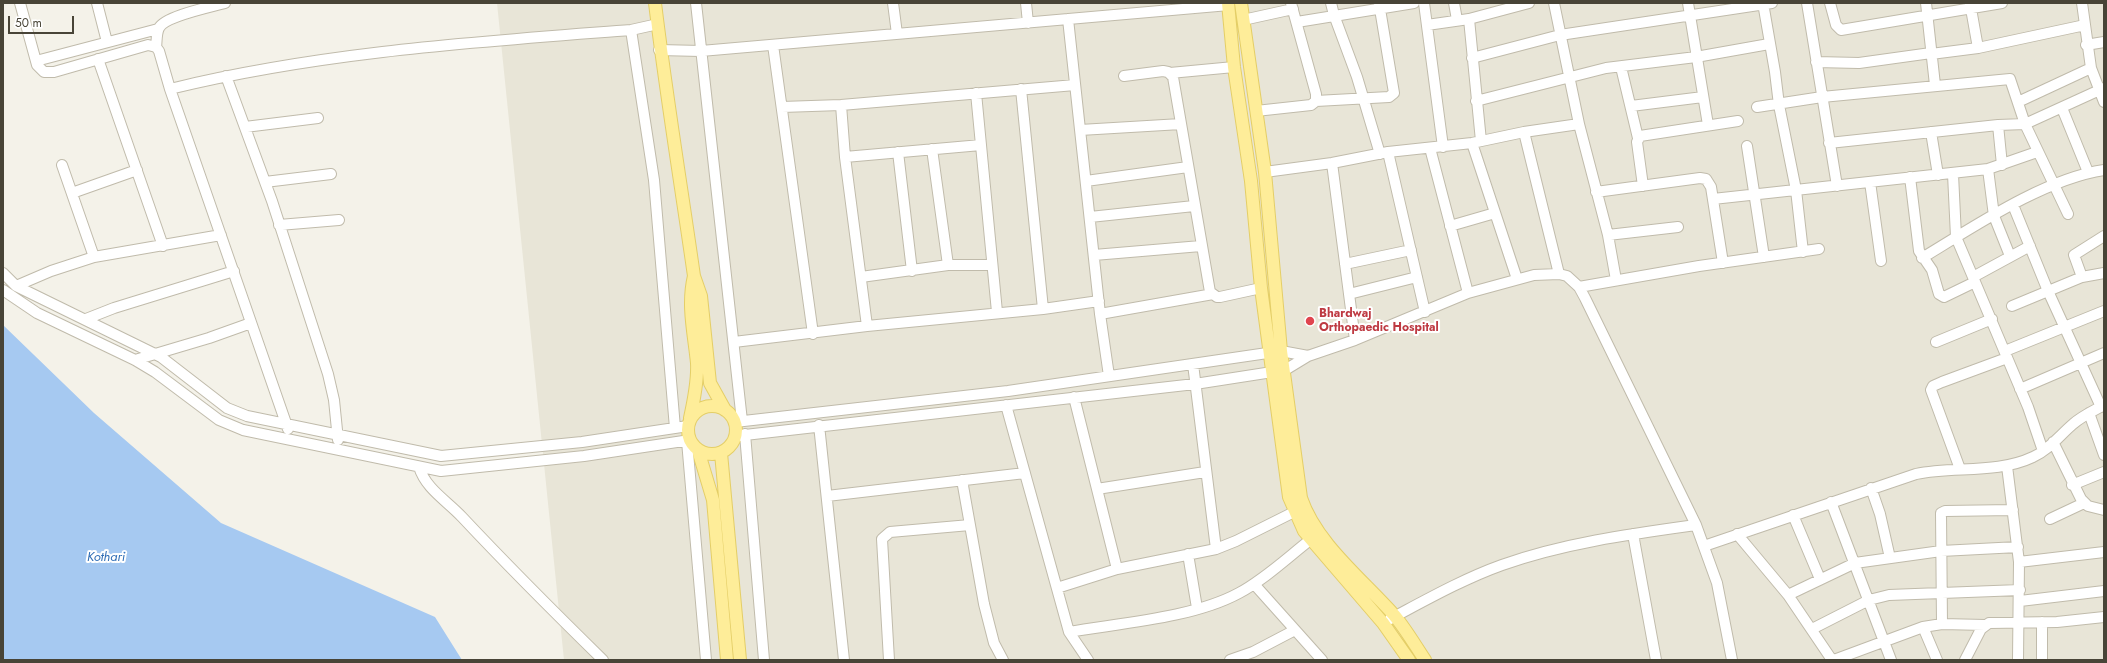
<!DOCTYPE html>
<html>
<head>
<meta charset="utf-8">
<style>
  body { margin:0 }
  #map { position:relative; width:2107px; height:663px; overflow:hidden; background:#f4f2e9; font-family:Jost,sans-serif }
  canvas { display:block }
  .frame { position:absolute; inset:0; border:4px solid #484437; pointer-events:none }
  .scale { position:absolute; left:8px; top:16px; width:66px; height:18px; box-sizing:border-box; border:2px solid #484437; border-top:0; padding-left:5px; font-size:12px; line-height:14px; white-space:nowrap; color:#484437; -webkit-text-stroke:3px #fff; paint-order:stroke }
</style>
</head>
<body>
<div id="map">
<canvas width="2107" height="663"></canvas>
<div class="frame"></div>
<div class="scale">50 m</div>
</div>
<script>
const ctx = document.querySelector('canvas').getContext('2d');
ctx.lineJoin = 'round';
function fill(path, color) {
  ctx.fillStyle = color;
  ctx.fill(path, 'evenodd');
}
function strokePath(path, color, width, dash) {
  ctx.strokeStyle = color;
  ctx.lineWidth = width;
  ctx.lineCap = dash ? 'butt' : 'round';
  ctx.setLineDash(dash || []);
  ctx.stroke(path);
}
function drawText(font, color, halo, rows, align = 'center') {
  ctx.font = font + ' Jost,sans-serif';
  ctx.lineWidth = 4;
  ctx.setLineDash([]);
  ctx.textBaseline = 'middle';
  ctx.strokeStyle = halo;
  ctx.fillStyle = color;
  for (const [text, x, y, turn = 0] of rows) {
    ctx.save();
    ctx.translate(x, y);
    ctx.rotate((+turn || 0) * Math.PI / 180);
    ctx.textAlign = isNaN(turn) ? turn : align;
    if (halo) ctx.strokeText(text, 0, 0);
    ctx.fillText(text, 0, 0);
    ctx.restore();
  }
}
fill(new Path2D(`
  M497,3H2104V660H564Z`), '#e8e5d7');
fill(new Path2D(`
  M3,325L94,413L221,523L435,617L462,660H3Z`), '#a6c9f1');
const minor = new Path2D(`
  M20,3L37,65L44,72H54L148,45L156,47L159,51L170,89L288,429
  M97,3L107,42
  M696,3L742,421
  M893,3L897,34
  M1026,3L1028,23
  M1331,3L1334,15L1357,77L1380,154
  M1424,3L1443,147
  M1454,3L1457,20
  M1554,3L1579,124
  M1688,3L1708,125
  M1763,3L1775,72L1779,105L1796,190L1803,252
  M1807,3L1837,186
  M1830,3L1836,25L1841,30L2002,3
  M1926,3L1935,85
  M1970,3L1978,48
  M2082,3L2091,68L2104,102
  M1068,19L1100,314L1109,376
  M1469,19L1481,141
  M1243,20L1293,9
  M1297,22L1414,3
  M1427,25L1469,19L1529,3
  M631,30L654,180L675,428
  M773,45L813,334
  M2086,45L2104,42
  M156,47C157,41 156,34 159,28C165,16 211,7 225,3
  M659,50L701,51L1229,5
  M1931,54L1978,48L2085,25
  M1472,58L1560,35L1772,3
  M98,59L163,246
  M36,61L158,29
  M1816,62L1859,63L1931,53
  M1621,67L1638,138
  M1170,73L1234,67
  M226,76L272,201L328,374L334,400L338,440
  M1124,76L1163,71L1168,72L1173,77L1210,292L1217,297H1220L1261,288
  M170,89C321,52 477,42 631,30L658,24
  M1021,89L1043,309
  M976,93L997,312
  M1316,101L1389,97L1394,93L1379,3
  M1476,101L1606,68L1696,57L1769,44
  M2018,102L2091,68
  M841,105L845,157L867,326
  M1631,106L1703,97
  M782,107L841,105L1075,85
  M1757,107L1822,97L2010,79L2025,124L2068,214
  M2062,108L2088,172
  M1256,111L1311,105L1316,101V94L1291,3
  M1998,125L2002,165
  M245,127L318,118
  M1080,130L1181,124
  M1524,132L1559,274
  M1931,132L1938,175
  M1472,143L1517,279
  M1829,143L1998,125L2025,124L2104,88
  M1747,146L1764,257
  M1430,148L1468,293
  M932,149L948,265
  M898,152L912,271
  M1388,152L1425,312
  M845,157L981,145
  M1332,163L1355,340
  M62,165L94,257
  M1988,169L1994,216L2010,256
  M1265,172L1332,163L1388,152L1472,143L1524,132L1579,124L1608,235L1616,280
  M1953,174L1956,237L2028,407L2043,451
  M1910,177L1919,251L1932,270L1939,294L1944,297L1975,282
  M1086,181L1188,167
  M265,182L331,174
  M1870,182L1881,261
  M1643,186L1637,142L1640,136L1738,121
  M1596,192L1700,178L1706,179L1711,187L1723,263
  M72,193L137,170
  M1713,199L1988,169L2037,152
  M2013,205L2048,291L2101,407
  M1090,217L1194,206
  M279,225L339,220
  M1450,226L1495,213
  M1608,235L1678,227
  M1094,255L1201,246
  M1922,258C1975,226 2044,179 2104,170
  M1345,264L1411,250
  M3,273L16,286L161,357L227,408L247,416L441,456L582,442L688,426
  M861,277L948,265H992
  M1973,277L2030,246
  M2082,277L2074,255L2104,236
  M16,286L51,271L94,257L221,235
  M1579,287L1699,266L1819,249
  M3,290L37,313L135,360L155,372L219,420L243,430L441,471L584,456L690,440
  M1349,294L1417,277
  M2012,306L2082,277L2104,273
  M1100,314L1213,294
  M86,319L114,308L234,271
  M734,342L867,326L1043,309L1099,301
  M1936,342L1992,319
  M2005,351L2104,311
  M135,360L209,338L251,323
  M1193,364L1216,549
  M2020,389L2104,353
  M1074,397L1117,569
  M1006,405L1069,632L1088,660
  M2089,413L2104,455
  M735,422L1008,391L1281,351L1308,356
  M819,425L844,660
  M745,434L764,660
  M736,436L1195,384L1285,370L1308,356L1355,340L1468,293L1534,275L1559,274L1567,276L1579,287L1585,298L1696,525L1717,583L1732,660
  M687,441L706,660
  M2053,442L2081,499L2088,506L2104,510
  M2007,466L2019,562L2018,660
  M419,467C426,489 446,500 462,517C508,566 555,613 603,660
  M1960,469L1931,390L1933,386L1942,382L2007,358
  M962,480L984,604L994,643L1003,660
  M2072,485L2104,472
  M1871,488L1880,514L1890,558
  M1097,489L1205,472
  M827,496L1025,473
  M1831,502L1891,660
  M1793,515L1820,579
  M2050,519L2084,503
  M1633,534L1656,660
  M1737,534L1788,595L1832,660
  M1704,546L1916,474C1954,466 1997,474 2033,457C2049,450 2060,435 2073,424C2082,416 2093,411 2104,405
  M1188,554L1197,608
  M2019,562L2104,552
  M1254,584L1322,660
  M1057,588L1117,569L1216,549L1236,541L1294,512
  M1788,595L1855,563L1941,551L2018,547
  M2020,601L2104,591
  M1390,619C1426,600 1463,579 1502,565C1564,543 1631,534 1696,525
  M1942,624L1941,513L1945,511L2013,510
  M1923,627L1937,660
  M1812,629L1869,600L1889,595L2020,590
  M1069,632C1121,623 1193,618 1239,593C1265,579 1287,558 1310,540
  M889,660L882,539L890,532L970,525
  M1230,660L1253,652L1295,630
  M1834,660L1923,627L1942,624L1985,625
  M1965,660L1981,629L1989,623L2057,622L2104,617
  M2042,660V622`);
const major = new Path2D(`
  M655,3C666,94 681,185 694,276L701,296L710,383L725,410
  M1228,3L1234,67L1251,181L1261,288L1289,497L1304,531L1383,623L1409,660
  M1241,3L1265,172L1281,351L1301,498C1316,543 1362,579 1394,615C1405,628 1415,645 1425,660
  M688 430a24 24 0 1 1 48 0a24 24 0 1 1-48 0Z
  M690,418C694,400 698,381 697,363C694,333 687,305 694,276
  M698,450L713,500L727,660
  M721,453L740,660`);
strokePath(minor, '#c0bbab', 12);
strokePath(major, '#e4ce67', 14);
strokePath(minor, '#fff', 10);
strokePath(major, '#feed99', 12);
for (const [x, y, r, color] of [
  [1310,321,5,"#e0444e"]
]) {
  const dot = new Path2D();
  dot.arc(x, y, r, 0, 2 * Math.PI);
  ctx.fillStyle = color;
  ctx.fill(dot);
  strokePath(dot, '#fff', 1.5);
}
drawText('bold 12px', '#be3a42', '#fff', [
  ["Bhardwaj",1319,314],
  ["Orthopaedic Hospital",1319,328]
], 'left');
drawText('italic 13px', '#2f6db5', '#fff', [
  ["Kothari",106,558]
]);
</script>
</body>
</html>
